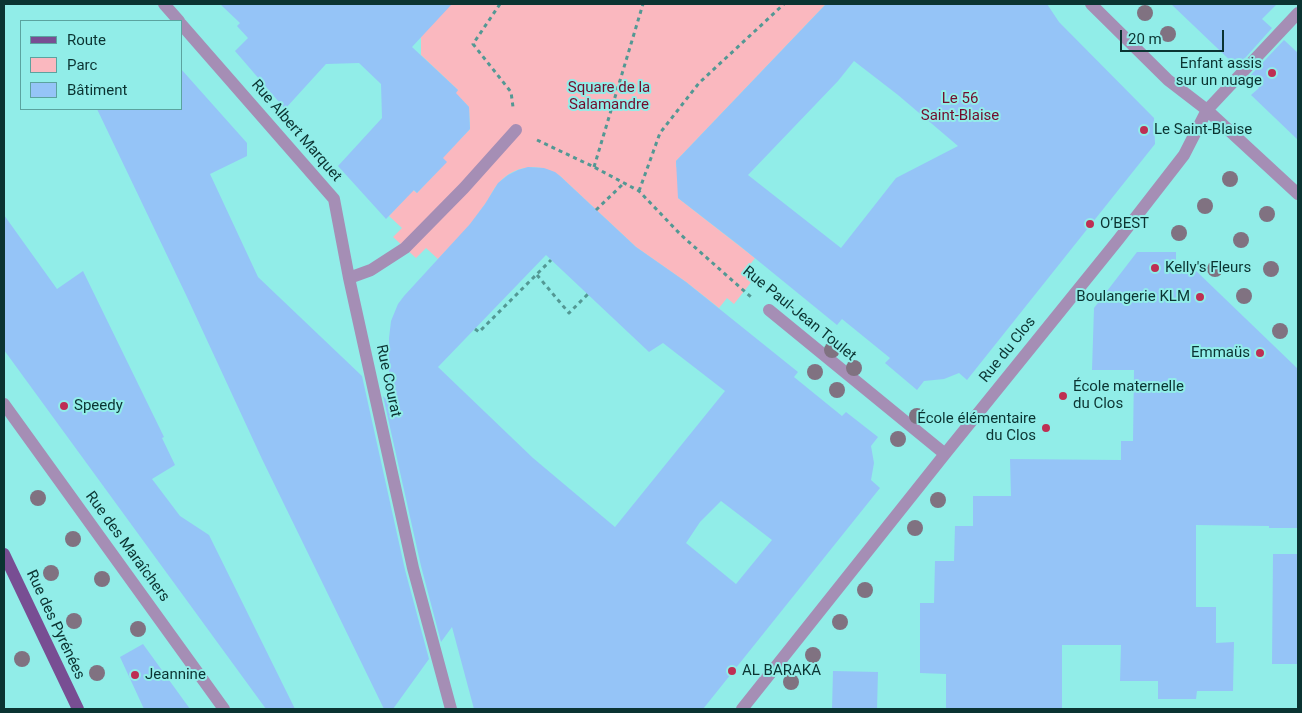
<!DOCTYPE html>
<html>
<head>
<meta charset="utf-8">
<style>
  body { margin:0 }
  #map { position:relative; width:1302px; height:713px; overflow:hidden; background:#91ede8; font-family:Roboto,sans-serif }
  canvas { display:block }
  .frame { position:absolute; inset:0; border:5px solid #0b3432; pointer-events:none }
  .legend { position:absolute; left:20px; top:20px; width:162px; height:90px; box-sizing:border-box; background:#91ede8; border:1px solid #5ba39f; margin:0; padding:6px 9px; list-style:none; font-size:15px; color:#0b3432 }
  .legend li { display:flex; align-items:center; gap:10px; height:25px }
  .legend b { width:25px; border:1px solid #5ba39f }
  .scale { position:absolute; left:1120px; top:30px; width:104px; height:22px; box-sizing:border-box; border:2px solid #0b3432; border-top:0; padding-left:6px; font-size:15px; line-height:18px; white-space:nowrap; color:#0b3432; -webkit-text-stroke:4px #91ede8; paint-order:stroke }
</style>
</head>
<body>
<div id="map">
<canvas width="1302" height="713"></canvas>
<div class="frame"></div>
<ul class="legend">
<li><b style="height:6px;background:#784e93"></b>Route</li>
<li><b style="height:14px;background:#fab8bf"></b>Parc</li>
<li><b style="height:14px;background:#95c4f7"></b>Bâtiment</li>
</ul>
<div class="scale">20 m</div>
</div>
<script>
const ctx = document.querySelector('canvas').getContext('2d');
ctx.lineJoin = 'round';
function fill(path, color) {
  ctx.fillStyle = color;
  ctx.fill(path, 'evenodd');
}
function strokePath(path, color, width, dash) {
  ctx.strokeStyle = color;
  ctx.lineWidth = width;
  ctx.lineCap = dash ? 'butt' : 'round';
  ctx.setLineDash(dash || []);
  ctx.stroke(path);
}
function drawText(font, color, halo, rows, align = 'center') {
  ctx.font = font + ' Roboto,sans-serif';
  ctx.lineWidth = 4;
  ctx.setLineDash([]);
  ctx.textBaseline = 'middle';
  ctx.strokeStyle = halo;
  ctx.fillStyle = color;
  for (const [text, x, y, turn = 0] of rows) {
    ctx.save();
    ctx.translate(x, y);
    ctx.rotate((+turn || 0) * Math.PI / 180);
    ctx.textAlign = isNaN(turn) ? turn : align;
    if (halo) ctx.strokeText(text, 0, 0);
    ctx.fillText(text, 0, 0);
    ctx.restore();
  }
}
fill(new Path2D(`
  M446,4H826L676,161V167H681L678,191V198L755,258L743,274L752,281L734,304L727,298L719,308L686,282L636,247L560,176C541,162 513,165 498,184C493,189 490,197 486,203C481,209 477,216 472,222C462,235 450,246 438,259L426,248L416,258L393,237L402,228L389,216L413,190L417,193L446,162L442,158L470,129L469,107L455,93L458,90L421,55V37Z`), '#fab8bf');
fill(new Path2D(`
  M220,4H452L412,47L458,90L456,93L469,107L470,129L443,158L447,162L417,193L414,190L386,219L338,166L382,118L381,84L359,63L326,64L285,109L235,51L248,38L237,26L240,23Z
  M826,4H1047L1059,22L1154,118L1155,144L967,380L959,373L944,379L924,381L917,390L885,363L890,358L842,319L837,325L740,246L678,198L676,161ZM854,61L898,95L958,146L896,178L841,248L748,175L838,81Z
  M1171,4H1277L1262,19L1272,28L1237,67Z
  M1284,40L1298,53V140L1251,95L1259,88L1248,78Z
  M181,69L247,143V156L210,174L258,277L362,376L405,570L429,659L393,709H384L262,459L187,297L97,109H181Z
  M528,167L544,168L555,172L560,176L636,247L686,282L798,372L794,377L842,416L846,412L878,437L871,446L874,463L871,480L880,488L703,709H474L452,627L441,642L421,566L383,396L389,402V338L391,321L398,304L404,296L470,224L485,204L498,183L508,175L518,170ZM546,255L649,352L663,343L725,391L615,527L533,458L438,367ZM721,501L772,540L736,584L686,543L700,522Z
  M4,215L57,289L83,271L164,437L162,438L175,465L152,479L180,516L209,535L295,709H266L4,350Z
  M1137,252H1176V267H1192L1298,369V528H1269V526L1196,525V607H1216V643L1234,642L1233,691H1197L1196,699H1158V681H1120L1121,645H1062V709H946V674L920,673V603H934L935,561H954L955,526H973V496H1011L1010,459L1121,460V441H1133L1134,370H1092L1094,308Z
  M1273,554H1298V664H1272Z
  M143,644L190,709H144L120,657Z
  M833,671L878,672L877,709H832Z`), '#95c4f7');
strokePath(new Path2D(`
  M500,4L473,44L511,92L513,107
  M537,140L594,167L639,191L681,235L751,297
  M594,167L643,4
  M639,191L660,133L699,83L784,4
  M596,210L624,183
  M537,275L569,313L588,294
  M475,329L479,332L551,260`), '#539894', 3, [4, 4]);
strokePath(new Path2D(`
  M164,4L179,21
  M1091,4L1168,80L1207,110L1298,194
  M181,24L334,199L349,278L413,568L451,709
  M349,278L371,270L405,248L464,188L516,130
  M769,310L945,454
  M4,404L224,709
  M742,709L945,454L1118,240L1184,155L1207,110L1298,13`), '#a58eb5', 12);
strokePath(new Path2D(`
  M4,554L78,709`), '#784e93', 12);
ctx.fillStyle = '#807281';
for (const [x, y] of [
  [1145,13],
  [1168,34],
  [1230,179],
  [1205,206],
  [1267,214],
  [1179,233],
  [1241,240],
  [1215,269],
  [1271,269],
  [1244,296],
  [1280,331],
  [832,350],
  [854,368],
  [815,372],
  [837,390],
  [917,416],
  [898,439],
  [38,498],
  [938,500],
  [915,528],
  [73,539],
  [51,573],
  [102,579],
  [865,590],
  [74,621],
  [840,622],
  [138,629],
  [813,655],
  [22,659],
  [97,673],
  [791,682]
]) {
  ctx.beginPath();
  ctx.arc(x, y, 8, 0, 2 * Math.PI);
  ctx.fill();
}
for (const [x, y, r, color] of [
  [1272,73,5,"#be2f53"],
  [1144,130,5,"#be2f53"],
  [1090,224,5,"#be2f53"],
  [1155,268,5,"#be2f53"],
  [1200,297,5,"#be2f53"],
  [1260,353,5,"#be2f53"],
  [1063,396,5,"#be2f53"],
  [64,406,5,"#be2f53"],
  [1046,428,5,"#be2f53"],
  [732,671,5,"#be2f53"],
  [135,675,5,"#be2f53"]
]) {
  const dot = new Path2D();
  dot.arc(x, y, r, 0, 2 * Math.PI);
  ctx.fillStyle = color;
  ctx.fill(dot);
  strokePath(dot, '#91ede8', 2);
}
drawText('15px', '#0b3432', '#91ede8', [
  ["Enfant assis",1262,64,"right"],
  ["sur un nuage",1262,81,"right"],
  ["Le Saint-Blaise",1154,130],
  ["O’BEST",1100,224],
  ["Kelly's Fleurs",1165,268],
  ["Boulangerie KLM",1190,297,"right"],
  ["Emmaüs",1250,353,"right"],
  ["École maternelle",1073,387],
  ["du Clos",1073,404],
  ["Speedy",74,406],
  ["École élémentaire",1036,419,"right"],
  ["du Clos",1036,436,"right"],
  ["AL BARAKA",742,671],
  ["Jeannine",145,675]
], 'left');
drawText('15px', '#720e2c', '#91ede8', [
  ["Square de la",609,88],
  ["Salamandre",609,105],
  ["Le 56",960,99],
  ["Saint-Blaise",960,116]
]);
drawText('15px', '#0b3432', '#91ede8', [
  ["Rue Albert Marquet",296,131,49],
  ["Rue Paul-Jean Toulet",799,314,39],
  ["Rue du Clos",1008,350,-51],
  ["Rue Courat",388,381,78],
  ["Rue des Maraîchers",127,547,54],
  ["Rue des Pyrénées",55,625,65]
]);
</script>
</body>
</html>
